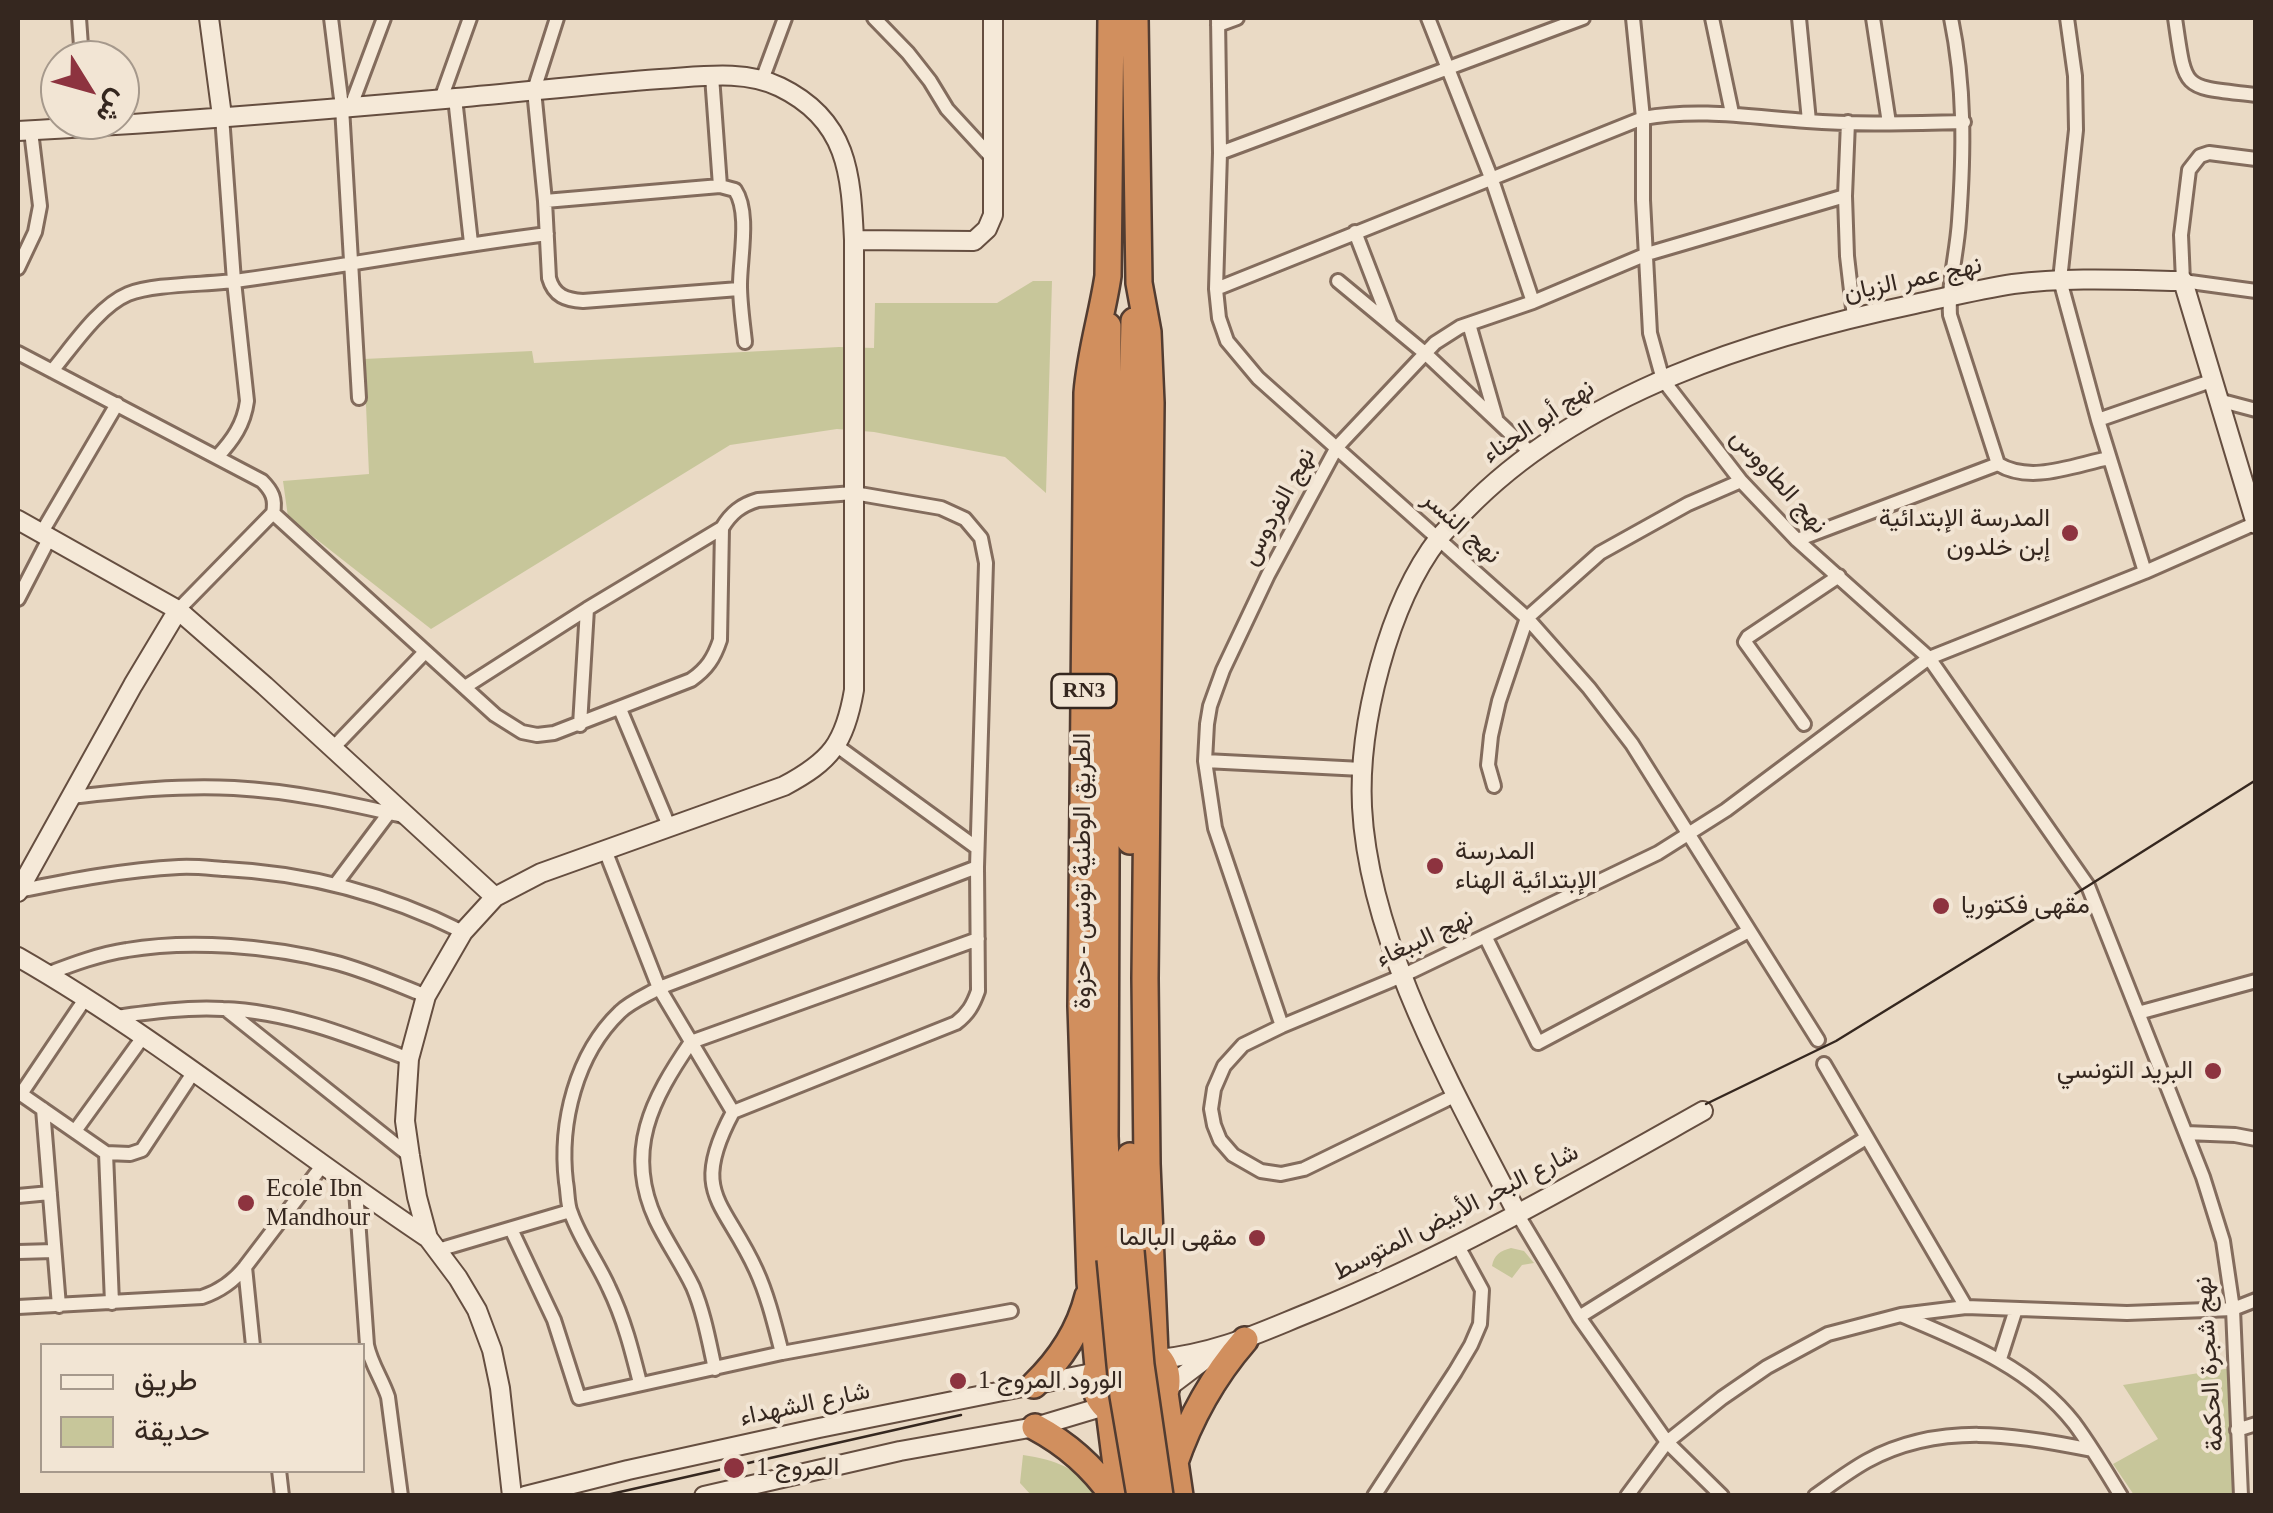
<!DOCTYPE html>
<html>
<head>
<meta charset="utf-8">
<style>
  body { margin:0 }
  #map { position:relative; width:2273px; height:1513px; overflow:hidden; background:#eadac5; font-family:"Times New Roman",Vazirmatn,serif }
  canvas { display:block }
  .frame { position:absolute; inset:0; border:20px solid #35271f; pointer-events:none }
  .legend { position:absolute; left:40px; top:1343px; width:325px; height:130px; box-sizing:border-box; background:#f2e5d4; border:2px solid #a6998c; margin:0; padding:12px 18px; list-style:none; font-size:30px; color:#35271f }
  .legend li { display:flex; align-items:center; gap:20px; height:50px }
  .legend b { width:50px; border:2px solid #a6998c }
  .north { position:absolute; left:40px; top:40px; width:100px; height:100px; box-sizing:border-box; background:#f2e5d4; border:2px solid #a6998c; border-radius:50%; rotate:127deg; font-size:28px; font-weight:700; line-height:40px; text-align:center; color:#35271f }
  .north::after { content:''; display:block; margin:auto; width:35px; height:45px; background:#8d333f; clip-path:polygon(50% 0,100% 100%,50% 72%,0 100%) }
</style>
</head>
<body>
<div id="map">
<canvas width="2273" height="1513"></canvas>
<div class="frame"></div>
<ul class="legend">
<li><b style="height:12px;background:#f5e9d8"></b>طريق</li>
<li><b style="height:28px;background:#c7c69a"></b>حديقة</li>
</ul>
<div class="north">ش</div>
</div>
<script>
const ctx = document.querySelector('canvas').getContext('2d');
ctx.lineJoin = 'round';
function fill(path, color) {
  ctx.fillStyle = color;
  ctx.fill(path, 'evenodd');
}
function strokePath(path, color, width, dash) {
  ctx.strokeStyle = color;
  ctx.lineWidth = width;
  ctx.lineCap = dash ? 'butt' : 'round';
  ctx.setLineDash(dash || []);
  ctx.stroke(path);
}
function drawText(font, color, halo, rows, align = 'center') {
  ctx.font = font + ' "Times New Roman",Vazirmatn,serif';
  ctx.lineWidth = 8;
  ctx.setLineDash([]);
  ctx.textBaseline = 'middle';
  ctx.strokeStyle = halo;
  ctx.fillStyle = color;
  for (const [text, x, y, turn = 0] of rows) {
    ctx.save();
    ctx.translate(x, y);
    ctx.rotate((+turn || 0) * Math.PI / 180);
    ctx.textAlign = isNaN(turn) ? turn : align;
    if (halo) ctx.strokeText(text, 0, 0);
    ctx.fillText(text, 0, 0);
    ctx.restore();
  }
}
fill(new Path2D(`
  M1033,281H1052L1046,493L1005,457L874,432L837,429L730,445L431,629L288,517L283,481L369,474L364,359L532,351L534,363L839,347L874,348L875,303H997Z
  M1511,1248L1524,1251L1534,1263L1522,1265L1512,1278L1492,1266C1494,1255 1500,1251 1511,1248Z
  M2231,1368L2233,1495H2134L2113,1464L2158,1439L2123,1385Z
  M1023,1455C1056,1460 1078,1468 1098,1495H1031L1020,1483Z`), '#c7c69a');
const street = new Path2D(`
  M79,18L82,60
  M331,18L342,107L359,398
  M557,18L534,90L545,201L549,278C554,296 566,300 583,301L739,289
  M874,18L908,53L930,81L947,109L994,160
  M1218,18L1220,153L1216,289L1219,318L1227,341L1258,378L1527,618L1589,688L1632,744L1818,1040
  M1428,18L1492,180L1533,302
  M1633,18L1643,118V200L1650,333L1663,380L1741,481L1797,540L1929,658L2088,886L2203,1177L2223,1241L2233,1309L2241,1496
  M1712,18L1732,113
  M1799,18L1809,121
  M1873,18L1889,123
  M1951,18C1965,86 1964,152 1959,221C1957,253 1948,284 1950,315L1998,464
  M2067,18L2075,76L2076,130L2060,280L2098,420L2145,572
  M2175,18C2186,93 2181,86 2256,95
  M1218,25L1237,18
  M712,76L720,186
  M762,80L785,18
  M455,98L471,243
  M441,99L470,18
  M351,106L384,18
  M1848,122L1845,196L1847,256L1854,317
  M1220,153L1583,18
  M2256,159L2209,153L2200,156L2189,170L2181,235L2183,281L2256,291
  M545,201L720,186L735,190C750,212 740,258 740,285C740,304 743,323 745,342
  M1355,232L1390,323
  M18,268L35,232L40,206L31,131
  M1338,281L1426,354L1531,453
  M1216,289L1643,118C1699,108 1751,117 1807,121C1859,125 1912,123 1964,122
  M1469,324L1496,418
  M18,353L262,481C272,491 276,499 273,513L178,610
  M52,371C72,347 99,306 128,294C156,283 210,285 242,280C344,266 445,247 547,234
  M2218,400L2256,410
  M2098,420L2211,381
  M217,457C233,440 244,424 247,401L234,281L222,116
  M273,513L495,715L522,732L537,735L554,733L691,680C707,669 714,658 720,640L722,528
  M42,532L117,404
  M1797,540L1998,464C2031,484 2074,465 2109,458
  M18,599L50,537
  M465,687L587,609L722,528C731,513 741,505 758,500L854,493L941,508L965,519L981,538L986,563L977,867L978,991C973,1005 968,1014 956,1023L733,1112C689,1194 724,1200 756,1270C768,1296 775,1326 782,1353
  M620,709L669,826
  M1804,724L1745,642L1748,637L1839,576
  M580,725L587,609
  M837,746L977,848
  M333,748L425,652
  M1205,761L1362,769
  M1494,786L1488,765L1491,736L1499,701L1527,618L1600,553L1688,504L1741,481
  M71,797C125,791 179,785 234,788C291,791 347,803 403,816
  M605,850L659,988L733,1112
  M335,885L389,813
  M18,891C72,880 124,870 179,867C194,866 210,868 225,869C308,873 389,895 463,932
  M1485,936L1538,1043L1749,931
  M47,974C73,964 100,954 127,950C190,939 271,946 333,962C365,970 396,984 426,996
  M228,1011L410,1156
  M2138,1013L2256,981
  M115,1017C151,1012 187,1007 223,1009C287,1011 350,1036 409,1059
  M1282,1026L1215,828L1205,761L1207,724L1210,706L1223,670L1268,575L1337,447L1435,343L1460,327L1533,302L1647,254L1845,196
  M1824,1064L1966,1307
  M18,1092L106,1153L112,1303
  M21,1094L85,999
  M1456,1095L1304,1169L1281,1174L1261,1171L1233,1155L1220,1140L1214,1125L1211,1109L1214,1089L1224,1066L1243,1045L1282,1026L1402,976L1658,853L1726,810L1929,658L2145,572L2256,523
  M43,1109L59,1306
  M75,1131L143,1037
  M2186,1133L2235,1135L2256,1139
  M106,1153L130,1154L142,1150L193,1073
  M356,1190L367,1345C371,1364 382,1379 388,1397L401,1496
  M18,1196L50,1193
  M1518,1215L1579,1317L1667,1442L1722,1496
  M511,1229L554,1320L579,1398L782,1353L1011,1311
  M438,1250L570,1211
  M18,1252L54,1251
  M245,1267L253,1346
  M18,1307L202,1297C220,1291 233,1282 245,1267L322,1166
  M1903,1316C1965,1342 2031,1368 2074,1423C2091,1446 2106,1471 2121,1496
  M1579,1317L1866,1138
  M2000,1359L2016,1309
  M715,1369C709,1342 704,1313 693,1287C682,1264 667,1243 656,1220C624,1151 652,1099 691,1042L978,939
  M640,1383C632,1351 624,1319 609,1288C598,1263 580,1239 571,1213C567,1204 568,1192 566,1182C559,1123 576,1054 620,1012C630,1002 647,995 659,988L977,867
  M2237,1430L2256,1424
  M279,1470L282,1496
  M1374,1496L1455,1372L1471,1345L1480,1324L1482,1290L1458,1246
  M1627,1496L1667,1442L1722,1398L1767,1367L1828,1334L1901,1315L1966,1307L2127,1313L2233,1309L2256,1300
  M1815,1496C1832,1484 1849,1471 1867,1461C1939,1422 2016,1434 2092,1450`);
const secondary = new Path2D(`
  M209,18L222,116
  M18,131C164,123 310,111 456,98C524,92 592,84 660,79C699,77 743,69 780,87C848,120 851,174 854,240V690C845,743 831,761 784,786L541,873L495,897L463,932L426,996L409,1059L405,1121L410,1156L417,1197L428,1238L458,1278L477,1310L492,1350L500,1388L512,1496
  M854,240L974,241L987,229L993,215V18
  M18,520L178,610L265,686L495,897
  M18,892L133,685L178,610
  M18,957C161,1039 290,1146 428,1238
  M1518,1215C1456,1094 1369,945 1362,807C1358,725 1388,604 1439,538C1447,528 1457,519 1466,510C1580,392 1758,337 1915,304C1948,297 1980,289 2013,284C2069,277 2126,280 2183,281L2256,524
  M1160,1359C1221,1352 1258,1333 1313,1311C1449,1256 1575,1183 1703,1111
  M1167,1388L1212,1354
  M525,1496L628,1470L819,1428L1097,1372
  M704,1496L900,1451L1035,1427L1105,1406`);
const highway = new Path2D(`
  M1135,18L1139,283L1148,332L1151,403L1145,978L1147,1164L1155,1354
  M1108,326L1105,1136L1110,1259
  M1130,841L1129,538L1134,321
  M1130,1156L1131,1251
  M1095 1381a36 36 0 1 1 72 0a36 36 0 1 1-72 0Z
  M1098,1367L1090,1282L1081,1006L1087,393C1090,353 1102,316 1108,276L1111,18
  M1034,1385C1060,1360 1079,1332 1088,1296
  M1165,1393L1180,1496
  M1109,1410L1120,1496
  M1035,1427C1067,1444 1092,1466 1113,1496
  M1174,1465C1190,1418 1212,1378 1245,1340`);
strokePath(street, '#836c5d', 18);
strokePath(secondary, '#654e40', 22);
strokePath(highway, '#523c31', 30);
strokePath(street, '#f5e9d8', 12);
strokePath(secondary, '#f5e9d8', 18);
strokePath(highway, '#d18f5e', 25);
strokePath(new Path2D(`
  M1706,1104L1836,1041L2088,886L2256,780
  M602,1496L961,1415`), '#35271f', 2.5);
const highwayBridge = new Path2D(`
  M1131,1251L1141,1365L1160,1496
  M1110,1259L1123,1396L1140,1496`);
strokePath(highwayBridge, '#523c31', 30, []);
strokePath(highwayBridge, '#d18f5e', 25);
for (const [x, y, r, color] of [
  [2070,533,10,"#8d333f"],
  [1435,866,10,"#8d333f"],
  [1941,906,10,"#8d333f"],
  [2213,1071,10,"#8d333f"],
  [246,1203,10,"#8d333f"],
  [1257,1238,10,"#8d333f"],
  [958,1381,10,"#8d333f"],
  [734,1468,12,"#8d333f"]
]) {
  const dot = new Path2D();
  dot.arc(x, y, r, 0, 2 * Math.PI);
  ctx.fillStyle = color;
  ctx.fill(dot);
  strokePath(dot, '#f2e5d4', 4);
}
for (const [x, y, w] of [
  [1084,691,65]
]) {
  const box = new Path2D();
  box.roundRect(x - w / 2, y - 17, w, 34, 8);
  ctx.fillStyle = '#f2e5d4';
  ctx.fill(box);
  strokePath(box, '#35271f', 2.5);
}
drawText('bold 22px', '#35271f', null, [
  ["RN3",1084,691]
]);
drawText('25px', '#35271f', '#f2e5d4', [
  ["نهج عمر الزيان",1913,280,-12],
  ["نهج أبو الحناء",1539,422,-34],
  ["نهج الطاووس",1778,482,48],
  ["نهج الفردوس",1279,507,-62],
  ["نهج النسر",1461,528,42],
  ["الطريق الوطنية تونس - حزوة",1083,871,-90],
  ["نهج الببغاء",1425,939,-25],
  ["شارع البحر الأبيض المتوسط",1456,1213,-27],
  ["نهج شجرة الحكمة",2210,1364,-94],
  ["شارع الشهداء",805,1405,-12]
]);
drawText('25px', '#35271f', '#f2e5d4', [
  ["المدرسة الإبتدائية",2050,519,"right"],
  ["إبن خلدون",2050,548,"right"],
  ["المدرسة",1455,852],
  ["الإبتدائية الهناء",1455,881],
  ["مقهى فكتوريا",1961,906],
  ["البريد التونسي",2193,1071,"right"],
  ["Ecole Ibn",266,1189],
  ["Mandhour",266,1218],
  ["مقهى البالما",1237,1238,"right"],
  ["الورود المروج 1",978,1381],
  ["المروج 1",756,1468]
], 'left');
</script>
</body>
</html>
